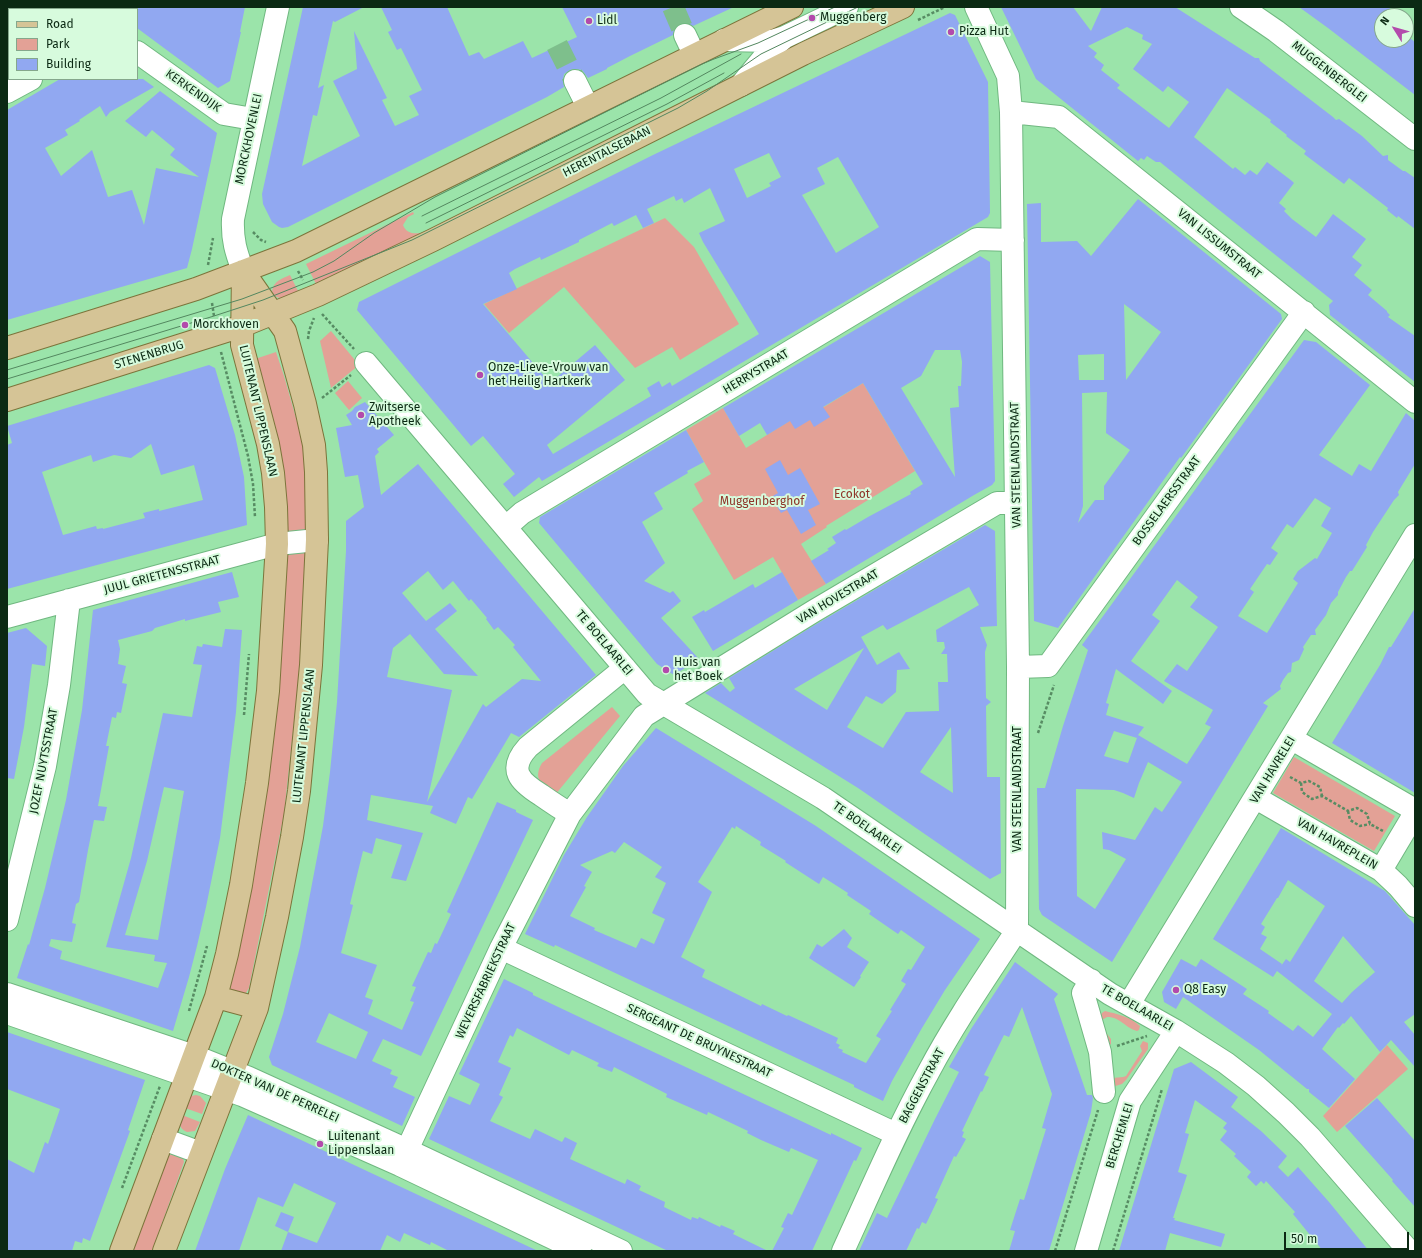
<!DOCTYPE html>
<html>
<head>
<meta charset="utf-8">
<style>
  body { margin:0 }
  #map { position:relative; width:1422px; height:1258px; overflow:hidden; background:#9be4aa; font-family:"Fira Sans",sans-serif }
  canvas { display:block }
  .frame { position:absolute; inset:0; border:8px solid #0b2913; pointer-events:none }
  .legend { position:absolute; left:8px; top:8px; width:130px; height:72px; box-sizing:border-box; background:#d7fbdd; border:1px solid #85a78c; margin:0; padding:5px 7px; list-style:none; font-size:12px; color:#0b2913 }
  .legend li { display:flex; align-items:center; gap:8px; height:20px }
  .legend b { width:20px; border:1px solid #85a78c }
  .north { position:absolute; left:1374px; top:8px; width:40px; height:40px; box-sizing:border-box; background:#d7fbdd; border:1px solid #85a78c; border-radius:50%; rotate:307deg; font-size:11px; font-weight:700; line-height:16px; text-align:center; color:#0b2913 }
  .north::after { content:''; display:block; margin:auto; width:14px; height:18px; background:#b34aac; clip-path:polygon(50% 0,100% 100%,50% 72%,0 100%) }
  .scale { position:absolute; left:1284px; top:1232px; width:125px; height:18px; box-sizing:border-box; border:2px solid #0b2913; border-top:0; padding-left:5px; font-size:12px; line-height:14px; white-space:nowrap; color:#0b2913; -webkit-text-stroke:3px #d7fbdd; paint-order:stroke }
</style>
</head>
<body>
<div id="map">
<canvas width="1422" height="1258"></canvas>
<div class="frame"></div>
<ul class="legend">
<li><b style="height:5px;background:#d5c496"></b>Road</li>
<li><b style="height:11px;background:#e3a196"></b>Park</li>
<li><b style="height:11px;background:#91a8f1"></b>Building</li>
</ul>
<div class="north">N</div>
<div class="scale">50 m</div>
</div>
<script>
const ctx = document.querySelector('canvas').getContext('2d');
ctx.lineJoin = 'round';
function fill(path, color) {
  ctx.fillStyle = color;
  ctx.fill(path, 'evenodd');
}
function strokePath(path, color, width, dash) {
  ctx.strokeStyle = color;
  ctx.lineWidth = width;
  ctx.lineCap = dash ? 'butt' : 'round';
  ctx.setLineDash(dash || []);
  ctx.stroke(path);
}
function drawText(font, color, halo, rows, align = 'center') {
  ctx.font = font + ' "Fira Sans",sans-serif';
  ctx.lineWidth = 4;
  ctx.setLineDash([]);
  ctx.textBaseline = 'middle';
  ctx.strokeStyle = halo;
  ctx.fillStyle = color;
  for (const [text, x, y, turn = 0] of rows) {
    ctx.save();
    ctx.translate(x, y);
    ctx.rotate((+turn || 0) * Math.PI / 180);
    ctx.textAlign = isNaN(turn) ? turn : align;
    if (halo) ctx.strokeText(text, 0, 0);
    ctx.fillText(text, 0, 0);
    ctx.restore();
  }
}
fill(new Path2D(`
  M413,212L414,214L408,217L403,225C407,235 416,234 425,232L316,284L306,264Z
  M665,218L694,247L739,324L680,360L672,347L635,368L564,287L509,333L484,304Z
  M290,275L299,293C288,296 278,304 272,291C274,281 281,279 290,275Z
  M331,331L359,365L331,388L320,341Z
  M276,352L284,376L302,439L306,475L309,530L287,533L252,360Z
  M348,381L362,398L349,410L335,393Z
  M863,383L915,471L826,526L827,527L801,544L826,584L798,600L773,557L734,580L692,509L703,501L694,484L711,474L686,430L723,408L746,448L820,402L824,407Z
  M285,553H307L299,676L284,814L249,988L243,998L227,990L258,850L276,695Z
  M612,707L620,716L555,795C543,785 532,780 542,763Z
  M1294,757L1395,816L1374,851L1273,793Z
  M1105,1011C1117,1014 1131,1017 1140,1026L1139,1030L1137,1031C1125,1028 1121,1017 1107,1017L1102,1020L1101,1026L1111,1039V1044L1108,1046C1098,1040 1093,1017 1105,1011Z
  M1143,1041L1148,1043V1049L1126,1080L1122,1084L1112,1087L1113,1078L1123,1077L1126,1076L1142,1051L1140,1046Z
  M1387,1045L1408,1069L1337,1132L1323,1116Z
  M196,1095L200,1096L206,1103L202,1114L185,1108L191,1096Z
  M182,1115L200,1122L195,1131L187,1132C178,1128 179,1123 182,1115Z
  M173,1152L182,1155L184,1162L152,1251H131L165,1160Z`), '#e3a196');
fill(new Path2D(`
  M137,7H245L240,32H241L230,81L218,88L137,28Z
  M303,7H364L335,22L333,21L318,88L324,85L317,116L313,115L302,166L360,136L333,81L357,69L354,31L387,98L382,100L395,126L419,115L409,96L422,90L401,48L397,50L388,32L392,30L381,7H447L469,56L479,52L484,59L523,41L532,58L577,37L562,7H734L693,26L686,23L679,24L675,28L673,35L630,56L607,68V69L588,78L582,70L575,69L570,70L564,74L563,81L564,87L547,97L288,227L282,228L279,227L272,222L263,204L262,194Z
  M1001,7H1073L1091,31L1102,7H1175L1255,58H1259L1260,61L1333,117L1336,120L1339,119L1362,136L1383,156L1388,155V160L1403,171H1405L1415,178V229L1398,216L1397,218L1387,210L1388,208L1349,178L1344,184L1304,154L1306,151L1286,136L1287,135L1270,122L1271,120L1227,88L1194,137L1233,169L1235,167L1245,175L1250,170L1257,175L1267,162L1292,181L1294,183L1279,203L1286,209L1284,211L1292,219L1316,237L1333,214L1366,239L1352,257L1362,265L1354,275L1372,290L1368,295L1387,311V312L1390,315L1388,317L1415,336V382L1330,315L1329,305L1333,301L1218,209L1160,162H1156L1147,156L1144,160L1141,158L1138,161L1036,79ZM1127,27L1143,35L1142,39L1152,44L1133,69L1163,92L1168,86L1189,102L1169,128L1117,88L1120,85L1101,70L1104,65L1094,57L1097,53L1088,46Z
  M1299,7H1388L1399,16H1382V40H1406V35L1415,42V95L1328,28Z
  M950,13L955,15L988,82L990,213L988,217L542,481L539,477L514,497L503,484L515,474L483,436L471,446L357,310L359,302L653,155ZM769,153L781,177L769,183L771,186L747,198L734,169ZM838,157L879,227L836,253L802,195L825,184L817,168ZM710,188L725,221L699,233L703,242L759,334L672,386L670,382L662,387L659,381L647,388L651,396L553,454L547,445L625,380L595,345L550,383L483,304L517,289L509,273L515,269L540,257L541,260L579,242V240L612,223L614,226L636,215L643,228L654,223L647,209L674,196L676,201L682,198L684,203Z
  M60,79H143L154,87L110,112L106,117L100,106L79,120L80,121L65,130L68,135L45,148L61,176L92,150L108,197L132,190L144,225L156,168L199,177L170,155L175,149L152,130L146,137L125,121L160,91L217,133L192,249L187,268L7,320V110Z
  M1138,199L1281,314L1282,319L1181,458L1180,457L1058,628L1034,621L1027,204L1041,203V242L1077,241L1091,256ZM1124,304L1161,332L1126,380ZM1104,354V380H1079L1078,355ZM1107,392L1106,433L1130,450L1104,486V500H1095L1078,523L1083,506L1082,393Z
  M980,256L990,262L995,481L992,485L974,495L826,584L811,561L829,550L827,549L836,543L832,537L845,529L846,530L868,517L911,494L910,492L923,484L863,383L823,407L830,417L814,427L810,420L795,429L790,421L767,435L760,423L739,436L723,408ZM935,350H960L962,362L961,386H958L959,407L950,408L955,477L901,388L921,376Z
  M1304,340L1316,342L1370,385L1319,455L1352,476L1359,464L1371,471L1406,413L1415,421V464L1398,492L1399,495L1394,500L1373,532L1366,545L1367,547L1352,571H1350L1346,577L1338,592V595L1331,603L1326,615L1315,630L1316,635H1311L1303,647L1304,649L1299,660L1292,663L1291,672L1288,673L1283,680L1280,686L1281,689L1263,703L1268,706L1112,962L1042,915L1039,909L1037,788H1045L1063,726L1088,650L1082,645ZM1315,498L1331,508L1321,526L1332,533L1317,559L1315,558L1298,571L1293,579L1298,583L1267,633L1238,616L1254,592L1250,589L1267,564L1270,565L1278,553L1271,548L1287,524L1293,528ZM1177,580L1198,597L1190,607L1218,627L1187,671L1177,664L1164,681L1213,710L1205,724L1211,727L1187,764L1138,735L1144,727L1106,715L1109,704L1106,703L1116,669L1163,704L1172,691L1131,661L1160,621L1152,615ZM1114,731L1137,738L1138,735L1128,763L1104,756ZM1148,762L1182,782L1162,812L1155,807L1135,840L1102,832L1103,849L1109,850L1126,859L1095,909L1077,896L1076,789L1114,790L1123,793L1134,798L1139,783Z
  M209,365L215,368L235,435L244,477L247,525L7,589V445L12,443L7,426ZM151,444L161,475L194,465L203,500L159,511V509L143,513L145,518L103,529V528L97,529L96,526L63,535L42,472L91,455L93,462L114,455L131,458Z
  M365,402L394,435L377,449L379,452L375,456L381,495L418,464L596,675L519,737L511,733L472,799L468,797L456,824L430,813L433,806L371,795L367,820L423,833L406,881L391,878L402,845L376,838L372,854L363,851L350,904L353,905L341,953L377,965L365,997L373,1000L368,1014L402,1030L414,1002L410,1001L416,987L412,986L428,952L431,953L435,943L437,944L451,914L447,912L497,802L516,810V812L533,820L421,1056L383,1039L372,1061L392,1070L390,1074L398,1077L393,1087L415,1097L402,1126L272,1065L269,1057L283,1014L300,947L323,826L330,772L337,702L346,551V521L364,507L358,475L345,477L336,428L352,425L346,415L352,411L355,407ZM428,571L443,590L453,581L469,601L471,599L487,618L486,619L494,630L498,627L515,645L513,647L541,681L522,679L486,707L483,704L427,802L452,690L387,677L393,648L410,634L444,674L478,676L435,629L457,611L450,603L426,621L402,593ZM329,1013L368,1032L356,1059L316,1042Z
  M686,430L704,462L687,471L688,473L654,493L663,509L642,522L665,563L644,581L670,593L673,591L681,601L661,618L699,659L674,675L657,664L539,523L540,517Z
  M780,460L788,475L800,468L820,504L808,510L816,525L801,534L787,510L781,513L771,497L778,493L765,469Z
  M985,525L995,531L997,626L980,627L987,645L985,652L986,698L991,702L986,706L987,777H1000L1001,873L990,879L858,788L705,693L721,683L730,692L735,688L729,678L813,626ZM969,587L979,605L936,630L937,642H944L945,648L941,654H947L948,682H938L939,711L906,712L883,748L847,727L866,696L882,704L896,692L897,670L910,669L899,652L877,665L861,637L883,625L887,630ZM864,648L827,710L794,689ZM951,727L953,793L920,772Z
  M232,572L239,597L218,602L221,612L185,621V619L155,628L152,631L118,640L120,649L118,664L126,666L122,683L127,684L121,713L117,712L116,718L112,717L106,746H109L98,806L107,807L104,821L94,820L88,850L79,902L76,904L72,923L76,924L72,942L51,939L49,946L62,951L60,959L158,988L167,963L154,961L155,955L106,947L131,858L163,713L192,717L202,665L193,664L197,646L202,647L203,644L222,647L225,629L242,630L236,712L220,838L206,907L197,946L189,977L173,1031L17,978L28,944L29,945L45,888L66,800L82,710L93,610ZM164,787L184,791L158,940L125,935L147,861Z
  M782,572L798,600L713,651L692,617L704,610L705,612L753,584L755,588Z
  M1415,608V793L1332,743L1380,665L1389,647H1391Z
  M26,628L47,646L45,666L32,664L24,727L14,779L7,778V633Z
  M656,728L816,826L980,939L945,990L922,1028L892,1081L883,1101L854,1087V1085L596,964L555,945L554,947L525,934L564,855L587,817L623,766ZM736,826L761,842L760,845L786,861L785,862L819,884L823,877L848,893L847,895L871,911L869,914L898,934L901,930L925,947L911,970L908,969L901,981L906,984L890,1010L892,1011L876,1036L881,1039L866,1063L842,1052L843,1050L838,1048L840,1045L836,1043L838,1038L788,1015L787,1016L762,1004L761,1006L702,977L705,970L681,957L712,892L698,882L732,827L735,829ZM624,842L662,867L655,877L666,883L652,913L665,919L654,944L641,938L636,948L594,930L595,928L570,916L586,887L584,886L592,872L580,865L612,851L615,853Z
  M1281,828L1385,891L1415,925V1014L1404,1022L1415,1035V1067L1391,1040L1380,1052L1351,1016L1344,1024L1343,1023L1339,1028L1338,1027L1322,1049L1355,1079L1329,1108L1309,1092V1089H1307L1259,1050L1210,1016L1183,997L1176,1009L1164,1002L1162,992L1181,959L1196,967L1201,959L1247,989L1243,994L1269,1011L1268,1013L1293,1031L1298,1025L1313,1037L1332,1014L1277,971L1273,977L1213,939ZM1288,880L1325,906L1290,962L1286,959L1281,966L1282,964L1260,949L1267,937L1261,934L1265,927L1261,924L1277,898H1278ZM1343,936L1375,972L1352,992L1342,1003L1314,981Z
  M844,929L852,938L847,947L869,962L860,976L861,977L854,987L809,958L817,944L822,947Z
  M1015,962L1058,994L1054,999L1087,1095H1092L1093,1098L1091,1112L1049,1251H1009L1015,1231L1010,1230L1020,1199L1024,1200L1046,1129L1042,1128L1052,1094L1022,1007L1009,1037L1004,1035L984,1075L989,1077L982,1092L981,1091L962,1131L964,1132L962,1137L966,1139L956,1157L954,1156L935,1198L938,1199L926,1224L922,1222L919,1229L917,1228L906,1251H859L877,1213L887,1218L935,1119L959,1072L949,1067L971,1029Z
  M504,979L533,993V995L613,1033L831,1135V1133L862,1148L856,1161L854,1160L812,1251H772L784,1228L781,1227L788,1213L792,1215L818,1160L791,1148L789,1152L761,1140L747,1133L748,1131L708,1112L707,1115L666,1097L667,1094L614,1067L612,1072L597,1066L599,1063L572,1050L569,1055L517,1028L513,1037L510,1035L498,1062L511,1068L499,1095L503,1097L490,1121L530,1139L535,1129L562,1142L565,1137L577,1143L570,1159L625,1184L627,1179L641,1186L639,1190L665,1202L664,1207L691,1220L692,1217L698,1219L699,1217L720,1227L721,1225L735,1231L733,1234L768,1251H668L429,1139L449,1096L470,1105L480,1084L459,1074Z
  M7,1032L145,1080L128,1130L130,1131L90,1241L83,1238L82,1243L75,1241L72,1251H7V1159L34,1173L45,1142L48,1144L60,1109L7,1089Z
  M1191,1062L1238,1097L1231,1107L1261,1131L1287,1156L1278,1167L1288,1177L1298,1167L1329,1202L1369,1251H1323L1293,1214L1295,1212L1266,1181L1264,1184L1261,1181L1256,1186L1247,1177L1251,1172L1234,1156L1236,1154L1220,1140L1227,1131L1223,1128L1227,1123L1195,1100L1185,1133L1189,1134L1178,1172L1187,1175L1173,1218H1175L1174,1220L1225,1234L1221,1247L1170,1233L1165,1251H1119L1174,1069Z
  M1377,1098L1415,1141V1207L1392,1181L1393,1180L1345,1126Z
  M248,1115L369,1172L538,1251H449L431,1242L430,1245L404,1233L400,1242L387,1235L380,1251H281L288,1232L317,1243L336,1203L294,1183L283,1207L258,1197L239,1251H195L225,1169Z
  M281,1212L294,1217L288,1232L275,1226Z`), '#91a8f1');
strokePath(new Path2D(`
  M673,7L685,35
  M557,45L575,81`), '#7ebf8c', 22, [22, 11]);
const minor = new Path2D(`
  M74,7L77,9
  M976,7L1008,76L1011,112L1018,667L1017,930
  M1241,7L1276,31L1415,139
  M685,35L694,54
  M724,40L772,41L785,37L847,7
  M137,52L224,114L253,119
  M575,81L588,107
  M741,85L771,49L785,37
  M7,92L31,79
  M1011,112L1059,117L1415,402
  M243,271C236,252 232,240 233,219L278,7
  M366,363L647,694L823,798L1110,994L1176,1031L1226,1063L1256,1086L1286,1113L1310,1137L1409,1251
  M506,527L522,513L977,239L1013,240
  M7,617L277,544L317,540
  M1018,667L1048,666L1304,312
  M1292,739L1415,810
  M1256,798L1381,870L1398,886L1415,906
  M570,814C560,808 551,802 541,795C520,782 507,770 528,747L625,668
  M1381,870L1415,813
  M7,920L45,766L59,685L69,600
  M501,948L896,1134
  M1091,980L1083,993L1100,1052L1104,1092
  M7,994L194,1056L249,1078L407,1150L621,1251
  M1129,1004L1415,535
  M7,1013L242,1095L400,1165L580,1251
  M163,1139L201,1153
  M400,1165L501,948L570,814L644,716L814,611L997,503H1016
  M843,1251C871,1190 897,1129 929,1071C955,1022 987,976 1017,930
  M1086,1251L1130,1101L1176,1031`);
const major = new Path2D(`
  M7,348L196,289L296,251L792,7
  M7,400L242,326L318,295L433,240L803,54L903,7
  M216,997L257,1008
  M121,1251L216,997L227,954L241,885L257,783L268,691L277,544L276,507L273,473L268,444L242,345L243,271
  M164,1251L257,1008L277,917L292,837L299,791L311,665L317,540L316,472L314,445L305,404L285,331L243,271`);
strokePath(minor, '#70b880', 24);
strokePath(major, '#7c743b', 24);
strokePath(new Path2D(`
  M918,20L945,7
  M253,232L261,240L266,242
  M208,265L213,238
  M298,271L303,280
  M212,303L214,316
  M322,314L354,349
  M308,339L309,331L314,318
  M221,352L248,456L253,484L255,517
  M322,398L351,375
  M244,715L249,654
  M1038,733L1054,685
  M1290,777L1301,783L1309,781L1320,787L1322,796
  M1301,783L1302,792L1312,799L1322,796L1348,811L1357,808L1367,814L1370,824L1383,831
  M1348,811L1350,820L1360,826L1370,824
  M189,1011L207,946
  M1117,1046L1147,1036
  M122,1188L160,1086
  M1055,1251L1098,1110
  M1113,1251L1162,1089`), '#578c63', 2.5, [3, 2]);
strokePath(minor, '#fff', 22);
strokePath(major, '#d5c496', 22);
strokePath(new Path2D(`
  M422,216L661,98L741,54
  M426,223L667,104L724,73
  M7,370L242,299L313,272L334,261L374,233L435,197L702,64L714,59L758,43L835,7
  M7,379L214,316L263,300L412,240L678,108L707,91L761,54L858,7`), '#53875f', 1);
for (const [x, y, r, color] of [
  [812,18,4,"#b34aac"],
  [589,21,4,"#b34aac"],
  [951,32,4,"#b34aac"],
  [185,325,4,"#b34aac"],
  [480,375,4,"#b34aac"],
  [361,415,4,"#b34aac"],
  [666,670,4,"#b34aac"],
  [1176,990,4,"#b34aac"],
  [320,1144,4,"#b34aac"]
]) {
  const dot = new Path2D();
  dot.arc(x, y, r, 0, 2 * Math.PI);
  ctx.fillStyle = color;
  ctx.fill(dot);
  strokePath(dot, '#d7fbdd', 1.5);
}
drawText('12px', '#0b2913', '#d7fbdd', [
  ["Muggenberg",820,18],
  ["Lidl",597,21],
  ["Pizza Hut",959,32],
  ["Morckhoven",193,325],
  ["Onze-Lieve-Vrouw van",488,368],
  ["het Heilig Hartkerk",488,382],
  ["Zwitserse",369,408],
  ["Apotheek",369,422],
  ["Huis van",674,663],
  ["het Boek",674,677],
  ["Q8 Easy",1184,990],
  ["Luitenant",328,1137],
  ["Lippenslaan",328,1151]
], 'left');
drawText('12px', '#0b2913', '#d7fbdd', [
  ["MUGGENBERGLEI",1329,72,38],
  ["KERKENDIJK",193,91,35],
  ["MORCKHOVENLEI",249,139,-78],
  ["HERENTALSEBAAN",607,152,-27],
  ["VAN LISSUMSTRAAT",1219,244,39],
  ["STENENBRUG",149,355,-17],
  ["HERRYSTRAAT",756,372,-31],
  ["LUITENANT LIPPENSLAAN",258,411,77],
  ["VAN STEENLANDSTRAAT",1016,465,-91],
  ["BOSSELAERSSTRAAT",1167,501,-54],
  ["JUUL GRIETENSSTRAAT",162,575,-15],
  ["VAN HOVESTRAAT",838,597,-31],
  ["TE BOELAARLEI",604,643,50],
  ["LUITENANT LIPPENSLAAN",304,736,-84],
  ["JOZEF NUYTSSTRAAT",44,761,-79],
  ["VAN HAVRELEI",1273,770,-59],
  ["VAN STEENLANDSTRAAT",1018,789,-90],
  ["TE BOELAARLEI",867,828,35],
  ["VAN HAVREPLEIN",1337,844,30],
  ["WEVERSFABRIEKSTRAAT",486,981,-65],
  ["TE BOELAARLEI",1137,1008,30],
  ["SERGEANT DE BRUYNESTRAAT",699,1041,25],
  ["BAGGENSTRAAT",922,1086,-62],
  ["DOKTER VAN DE PERRELEI",275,1091,24],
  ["BERCHEMLEI",1120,1136,-73]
]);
drawText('12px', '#8f362a', '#d7fbdd', [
  ["Ecokot",852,495],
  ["Muggenberghof",762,502]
]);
</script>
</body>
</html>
